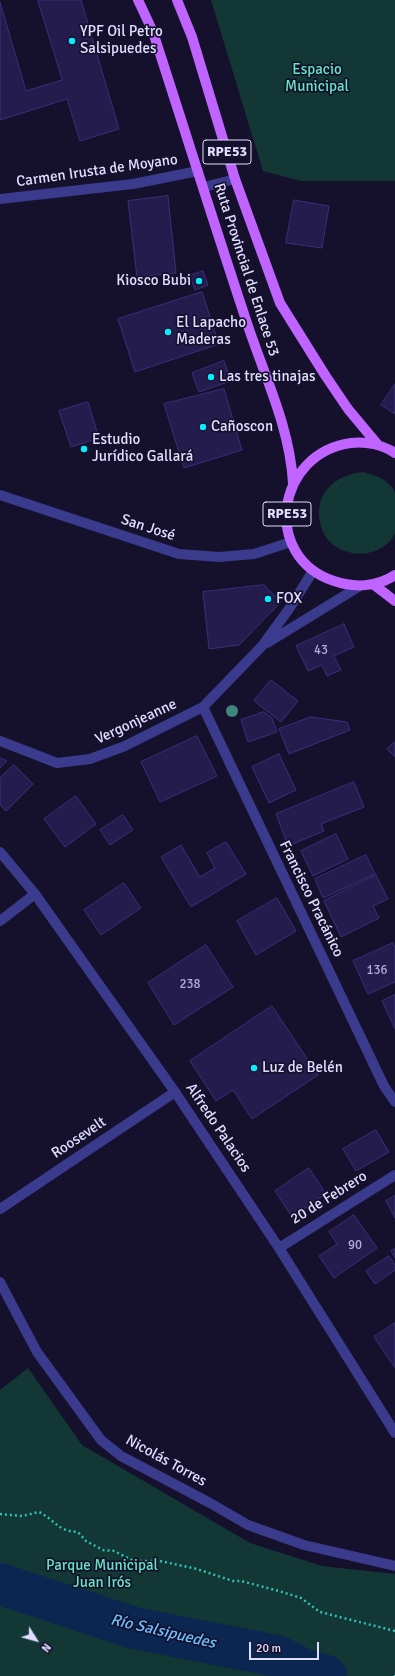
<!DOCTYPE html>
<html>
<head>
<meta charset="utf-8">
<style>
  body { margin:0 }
  #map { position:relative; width:395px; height:1676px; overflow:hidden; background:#15112d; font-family:Signika,sans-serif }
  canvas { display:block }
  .north { position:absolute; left:16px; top:1620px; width:40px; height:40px; -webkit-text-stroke:3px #15112d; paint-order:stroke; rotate:127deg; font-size:11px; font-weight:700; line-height:16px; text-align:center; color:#e0ddff }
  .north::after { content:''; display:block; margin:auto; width:14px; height:18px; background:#e0ddff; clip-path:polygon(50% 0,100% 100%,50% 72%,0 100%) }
  .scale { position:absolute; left:249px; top:1642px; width:70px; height:18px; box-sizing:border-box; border:2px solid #e0ddff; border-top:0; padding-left:5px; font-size:12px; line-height:14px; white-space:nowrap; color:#e0ddff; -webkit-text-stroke:3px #15112d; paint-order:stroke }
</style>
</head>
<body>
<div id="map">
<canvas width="395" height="1676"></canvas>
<div class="north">N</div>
<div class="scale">20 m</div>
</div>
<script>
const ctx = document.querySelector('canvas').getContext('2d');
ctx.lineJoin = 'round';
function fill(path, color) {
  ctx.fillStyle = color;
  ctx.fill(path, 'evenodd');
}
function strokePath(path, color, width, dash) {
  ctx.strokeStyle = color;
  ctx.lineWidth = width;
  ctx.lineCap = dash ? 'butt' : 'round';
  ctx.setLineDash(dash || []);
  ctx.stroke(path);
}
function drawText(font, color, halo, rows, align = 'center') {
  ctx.font = font + ' Signika,sans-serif';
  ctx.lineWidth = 3.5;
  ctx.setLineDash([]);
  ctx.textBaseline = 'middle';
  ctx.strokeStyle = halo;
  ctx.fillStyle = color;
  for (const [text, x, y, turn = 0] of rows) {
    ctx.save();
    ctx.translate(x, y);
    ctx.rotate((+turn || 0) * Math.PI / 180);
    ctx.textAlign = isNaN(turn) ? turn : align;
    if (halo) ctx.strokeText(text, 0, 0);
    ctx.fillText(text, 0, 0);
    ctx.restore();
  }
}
fill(new Path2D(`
  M211,0H395V181H301L263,171Z
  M363,472C374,475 391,480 395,493C395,495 395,530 395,533C394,536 390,541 388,543C367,562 329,555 321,526C312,495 334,475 363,472Z
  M28,1368L82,1445L250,1543L322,1566L395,1574V1676H0V1390Z`), '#133735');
fill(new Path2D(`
  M277,1656L337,1676C309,1676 299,1676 277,1656Z`), '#0b2751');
strokePath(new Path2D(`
  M0,1584L134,1628L277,1656L302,1669L326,1676`), '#0b2751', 42);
const building = new Path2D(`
  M38,0H81L119,129L80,141L67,99L0,120V2L26,91L62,80Z
  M168,196L176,273L137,277L128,201Z
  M294,200L329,206L322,248L286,243Z
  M203,271L208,285L195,290L190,276Z
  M202,292L219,344L135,372L118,319Z
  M224,361L231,381L199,392L192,373Z
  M395,384V414L381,405Z
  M224,389L242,450L184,468L164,404Z
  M88,402L99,438L71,447L59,411Z
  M264,585L281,602L239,645L209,649L203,592Z
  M344,624L354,647L334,656L341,670L327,676L322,665L308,671L296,646Z
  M271,680L298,701L281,722L254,701Z
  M264,712L272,718L277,732L248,742L241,720Z
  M311,717L347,722L350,730L289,754L279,729Z
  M197,736L217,776L160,802L141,762Z
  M395,742V757L387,749Z
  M279,754L296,790L269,803L252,767Z
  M0,758L7,761L0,768Z
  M14,765L33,784L6,811L0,805V778Z
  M354,782L364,807L321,824L324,831L288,846L276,814Z
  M76,796L96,824L65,847L44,819Z
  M123,815L133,830L110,845L100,830Z
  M336,834L348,859L313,876L301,851Z
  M226,842L246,874L191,907L161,857L181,845L200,877L215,868L207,853Z
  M366,855L375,874L323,898L315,879Z
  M376,875L388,899L373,906L379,918L341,937L324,901Z
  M124,883L141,908L101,935L84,910Z
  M277,898L296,931L256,955L237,921Z
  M393,943L395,948V982L368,994L353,961Z
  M206,945L233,987L174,1025L148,983Z
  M395,995V1029L382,1001Z
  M272,1006L318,1075L252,1119L233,1090L216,1101L190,1061Z
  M376,1130L389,1152L356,1171L343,1149Z
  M309,1168L326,1194L292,1217L275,1191Z
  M395,1196V1218L386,1201Z
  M354,1215L377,1248L334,1278L319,1256L337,1244L329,1232Z
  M395,1249V1258L391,1251Z
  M389,1256L395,1265V1270L375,1284L366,1271Z
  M395,1323V1368L374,1337Z`);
fill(building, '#251c4e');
strokePath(building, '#3b2e7b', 1);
strokePath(new Path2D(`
  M0,1514L22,1516L39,1512C55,1520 57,1531 78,1532L86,1541L103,1550L114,1551L134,1561H160L197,1569L233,1581H241L279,1591L301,1598L320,1612L395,1631
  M395,1676V1675`), '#2dc3b5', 2.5, [2, 3]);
strokePath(new Path2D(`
  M204,187L235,179
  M0,199L133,184L198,171
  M0,495L179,554L219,557L254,554L291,542
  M267,643L360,586
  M203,707L384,1086L395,1102
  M0,741L57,763L90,759L125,746L203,707L262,646L289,609L313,571
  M0,852L35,894L175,1092L279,1248L395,1433
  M0,921L35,894
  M0,1209L175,1092
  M279,1248L395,1175
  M0,1282L37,1352L101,1440L121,1456L210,1503L248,1525L304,1545L395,1566`), '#3b3b8d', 10);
strokePath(new Path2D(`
  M138,0L153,32C185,131 216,230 249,329C266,379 290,429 293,483
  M177,0L192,37L235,179L280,303L325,375L348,409L378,445
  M395,453C383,445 366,441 351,443C276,453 261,557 334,581C354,588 377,587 395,575
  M373,584L395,601`), '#c064ff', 10);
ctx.fillStyle = '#40867e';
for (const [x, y] of [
  [232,711]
]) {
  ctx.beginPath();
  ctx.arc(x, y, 6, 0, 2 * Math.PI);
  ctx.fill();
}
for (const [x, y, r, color] of [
  [72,41,4,"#09edff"],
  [199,281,4,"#09edff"],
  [168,332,4,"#09edff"],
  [211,377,4,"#09edff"],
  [203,427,4,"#09edff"],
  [84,449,4,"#09edff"],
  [268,599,4,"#09edff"],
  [254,1068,4,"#09edff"]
]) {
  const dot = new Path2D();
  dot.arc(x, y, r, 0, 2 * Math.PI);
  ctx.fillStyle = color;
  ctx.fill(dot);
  strokePath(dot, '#15112d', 1.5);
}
drawText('13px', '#b1add3', null, [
  ["43",321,651],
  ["136",377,971],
  ["238",190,985],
  ["90",355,1246]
]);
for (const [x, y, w] of [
  [227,152,48],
  [287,514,48]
]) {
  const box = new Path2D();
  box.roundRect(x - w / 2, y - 12, w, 24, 3);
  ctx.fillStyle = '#15112d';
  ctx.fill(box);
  strokePath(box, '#e0ddff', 1);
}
drawText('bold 14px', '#e0ddff', null, [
  ["RPE53",227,152],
  ["RPE53",287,514]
]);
drawText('15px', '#e0ddff', '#15112d', [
  ["YPF Oil Petro",80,32],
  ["Salsipuedes",80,49],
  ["Kiosco Bubi",191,281,"right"],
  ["El Lapacho",176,323],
  ["Maderas",176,340],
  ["Las tres tinajas",219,377],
  ["Cañoscon",211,427],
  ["Estudio",92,440],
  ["Jurídico Gallará",92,457],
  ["FOX",276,599],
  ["Luz de Belén",262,1068]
], 'left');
drawText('15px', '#63e5c0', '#15112d', [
  ["Espacio",317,70],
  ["Municipal",317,87],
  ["Parque Municipal",102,1566],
  ["Juan Irós",102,1583]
]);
drawText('15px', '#e0ddff', '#15112d', [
  ["Carmen Irusta de Moyano",97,171,-8],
  ["Ruta Provincial de Enlace 53",246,270,72],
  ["San José",148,528,18],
  ["Vergonjeanne",136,722,-25],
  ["Francisco Pracánico",311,899,64],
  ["Alfredo Palacios",218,1128,56],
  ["Roosevelt",79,1138,-34],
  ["20 de Febrero",329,1198,-32],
  ["Nicolás Torres",166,1461,29]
]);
drawText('italic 16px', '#6bbfff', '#15112d', [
  ["Río Salsipuedes",163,1632,13]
]);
</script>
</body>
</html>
